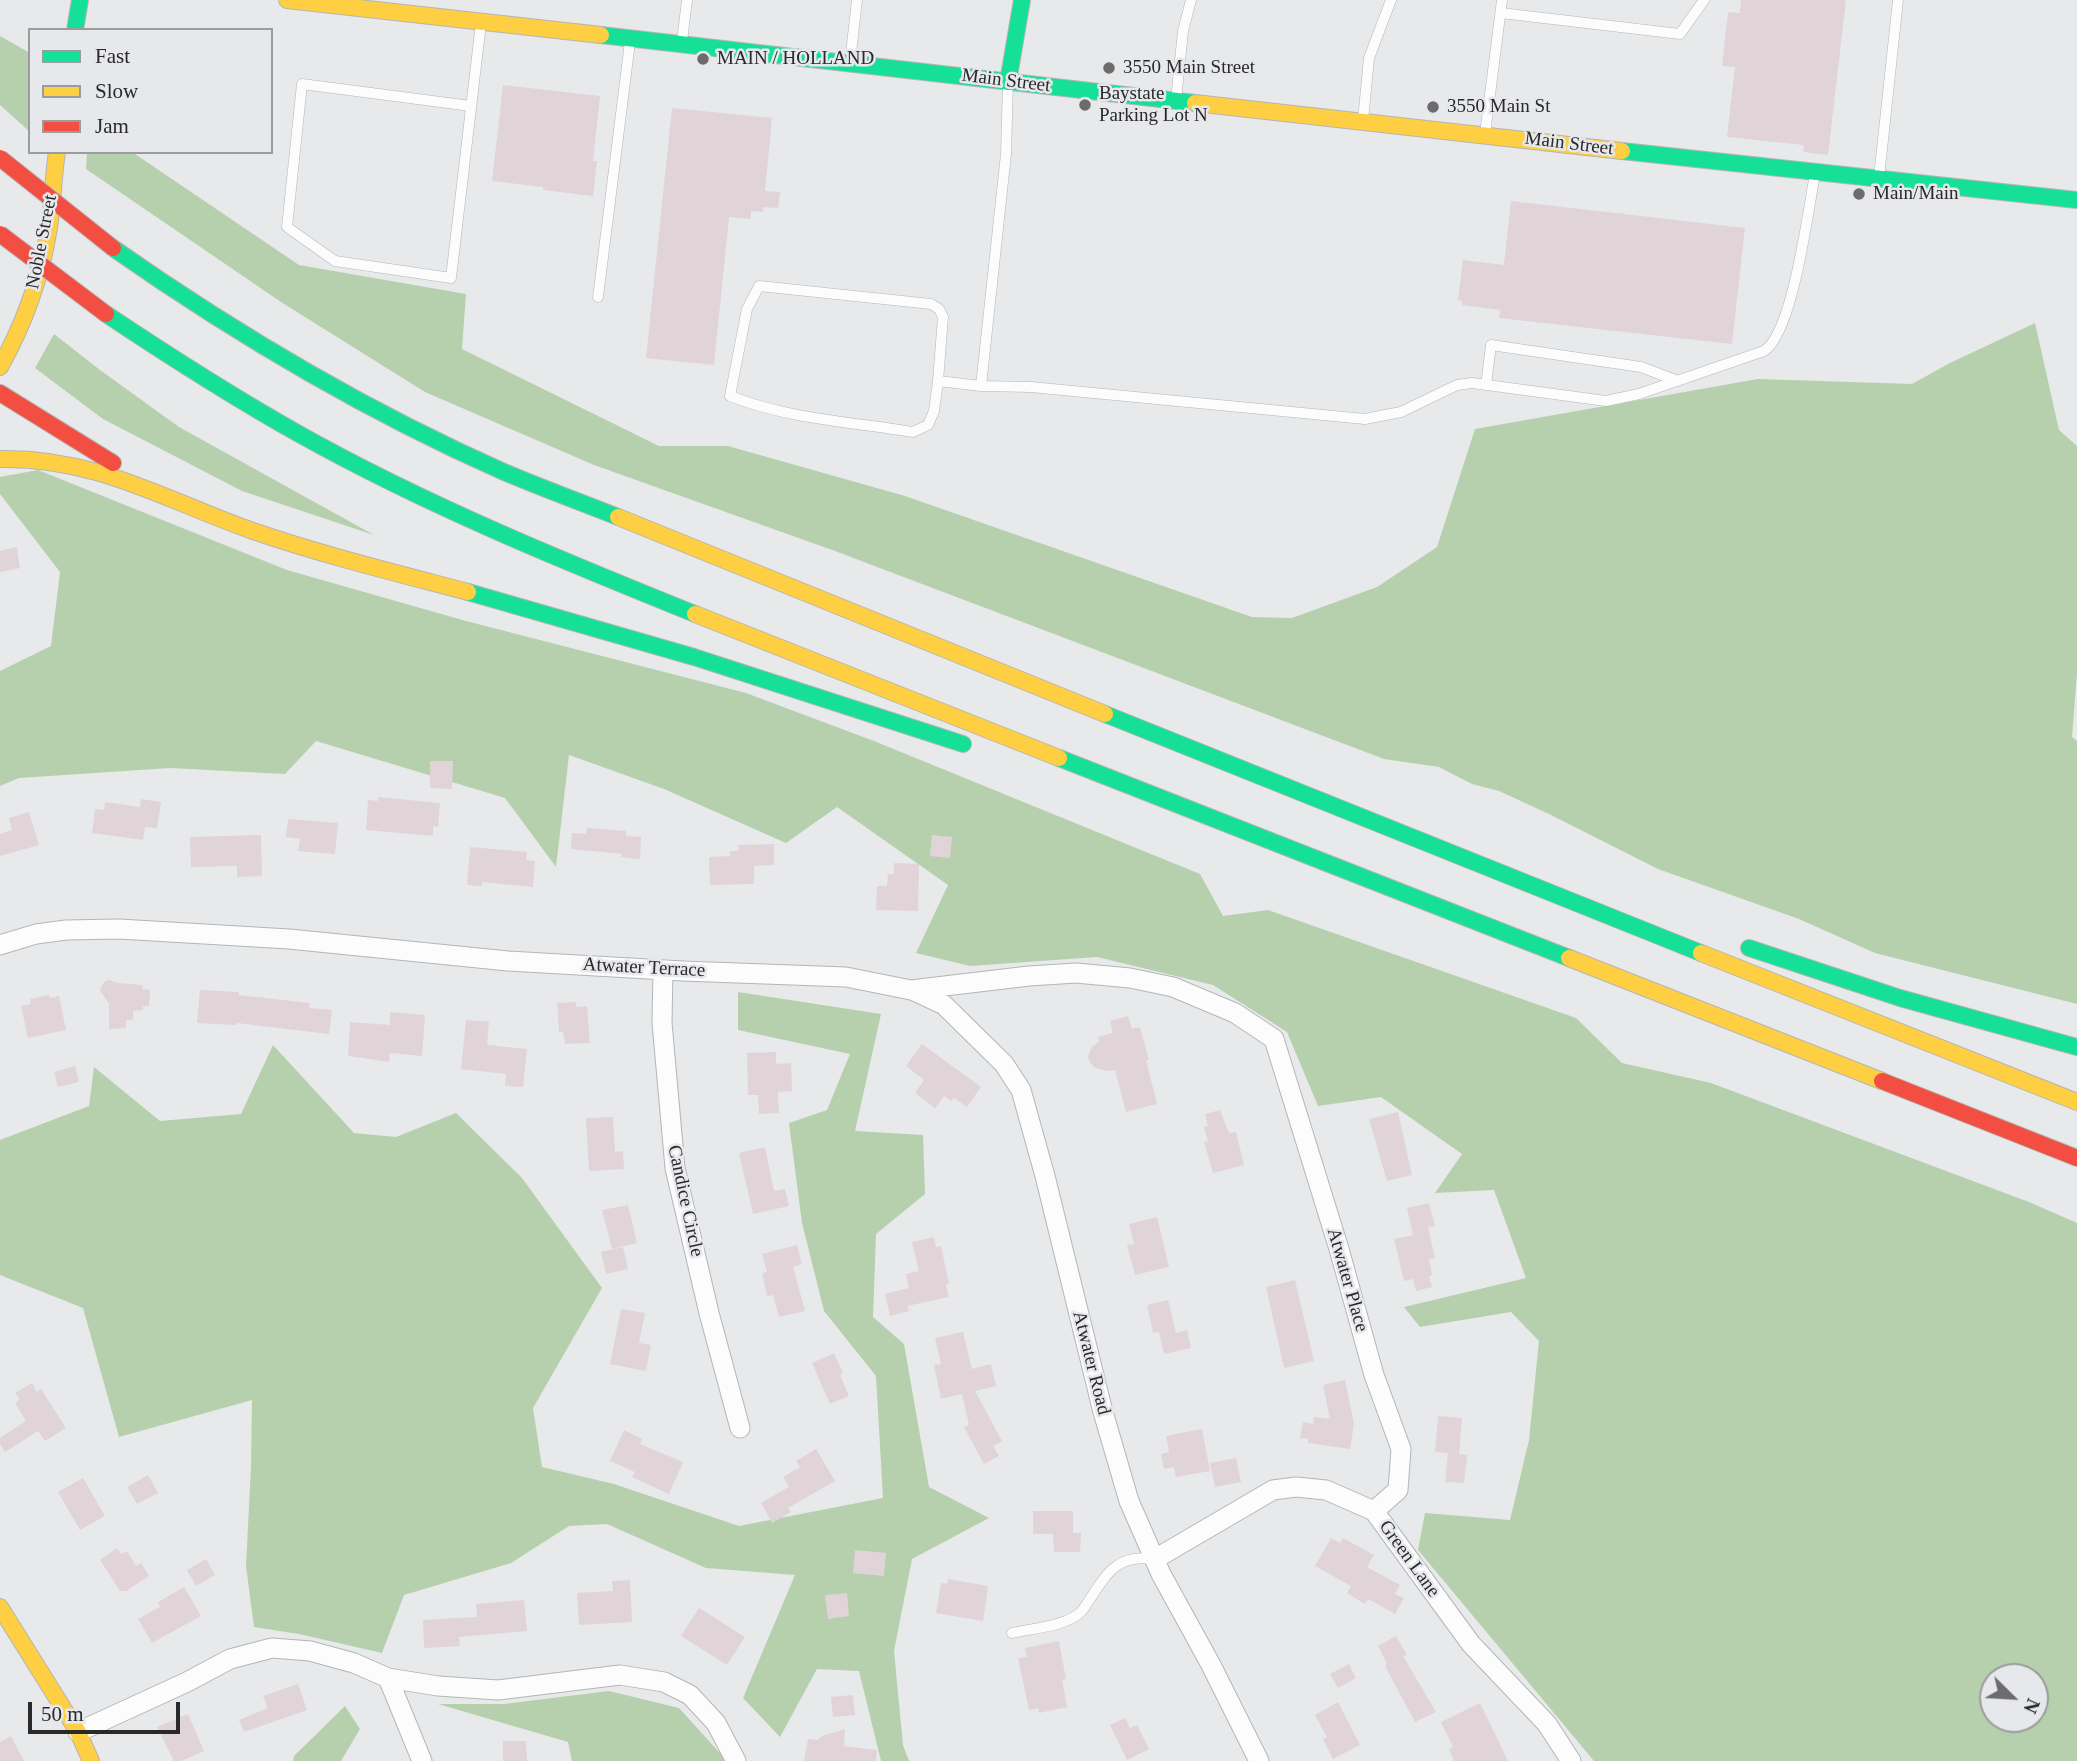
<!DOCTYPE html>
<html>
<head>
<meta charset="utf-8">
<style>
  body { margin:0 }
  #map { position:relative; width:2077px; height:1761px; overflow:hidden; background:#e8e9ea; font-family:Georgia,serif }
  canvas { display:block }
  .legend { position:absolute; left:28px; top:28px; width:245px; height:126px; box-sizing:border-box; background:#e7e8eb; border:2px solid #9b9c9e; margin:0; padding:9px 12px; list-style:none; font-size:21px; color:#29292a }
  .legend li { display:flex; align-items:center; gap:14px; height:35px }
  .legend b { width:35px; border:2px solid #9b9c9e }
  .north { position:absolute; left:1979px; top:1663px; width:70px; height:70px; box-sizing:border-box; background:#e7e8eb; border:2px solid #9b9c9e; border-radius:50%; rotate:114deg; font-size:19px; font-weight:700; line-height:28px; text-align:center; color:#29292a }
  .north::after { content:''; display:block; margin:auto; width:24px; height:32px; background:#6c6c6d; clip-path:polygon(50% 0,100% 100%,50% 72%,0 100%) }
  .scale { position:absolute; left:28px; top:1702px; width:152px; height:32px; box-sizing:border-box; border:4px solid #29292a; border-top:0; padding-left:9px; font-size:21px; line-height:24px; white-space:nowrap; color:#29292a; -webkit-text-stroke:5px #e7e8eb; paint-order:stroke }
</style>
</head>
<body>
<div id="map">
<canvas width="2077" height="1761"></canvas>
<ul class="legend">
<li><b style="height:9px;background:#16e098"></b>Fast</li>
<li><b style="height:9px;background:#ffcf43"></b>Slow</li>
<li><b style="height:9px;background:#f24e42"></b>Jam</li>
</ul>
<div class="north">N</div>
<div class="scale">50 m</div>
</div>
<script>
const ctx = document.querySelector('canvas').getContext('2d');
ctx.lineJoin = 'round';
function fill(path, color) {
  ctx.fillStyle = color;
  ctx.fill(path, 'evenodd');
}
function strokePath(path, color, width, dash) {
  ctx.strokeStyle = color;
  ctx.lineWidth = width;
  ctx.lineCap = dash ? 'butt' : 'round';
  ctx.setLineDash(dash || []);
  ctx.stroke(path);
}
function drawText(font, color, halo, rows, align = 'center') {
  ctx.font = font + ' Georgia,serif';
  ctx.lineWidth = 5;
  ctx.setLineDash([]);
  ctx.textBaseline = 'middle';
  ctx.strokeStyle = halo;
  ctx.fillStyle = color;
  for (const [text, x, y, turn = 0] of rows) {
    ctx.save();
    ctx.translate(x, y);
    ctx.rotate((+turn || 0) * Math.PI / 180);
    ctx.textAlign = isNaN(turn) ? turn : align;
    if (halo) ctx.strokeText(text, 0, 0);
    ctx.fillText(text, 0, 0);
    ctx.restore();
  }
}
fill(new Path2D(`
  M0,36L30,53V132L0,105Z
  M87,152H132L299,265L466,294L462,349L659,446H728L905,496L1252,617L1292,618L1377,587L1437,547L1475,429L1758,379L1912,384L1950,363L2035,323L2059,430L2077,446V673L2072,737L2077,741V1004L1875,953L1799,919L1658,869L1549,814L1499,791L1472,784L1439,767L1384,759L835,551L594,465L425,392L281,302L86,169Z
  M54,334L100,370L179,427L374,535L242,491L103,419L35,368Z
  M38,470L287,570L466,621L746,693L874,741L1200,874L1223,916L1268,910L1576,1018L1622,1063L1711,1083L2029,1202L2077,1223V1761H1594L1418,1550L1425,1513L1510,1520L1529,1440L1539,1341L1511,1312L1420,1327L1404,1307L1526,1278L1494,1190L1435,1193L1462,1154L1381,1097L1318,1106L1287,1032L1213,985L1097,957L970,966L916,953L948,885L837,807L786,843L664,789L569,755L556,867L505,798L316,741L285,774L170,768L19,778L0,786V671L51,646L60,572L0,494V477ZM1993,1677H2035V1719H1993Z
  M738,992L881,1014L855,1131L923,1135L925,1194L876,1234L873,1317L904,1344L929,1487L989,1518L912,1559L894,1651L903,1745L909,1761H881L859,1671L817,1669L780,1737L743,1698L795,1575L706,1568L607,1524L569,1526L511,1563L404,1595L382,1653L299,1634L254,1627L246,1566L251,1467L252,1400L119,1437L83,1308L0,1275V1140L89,1106L94,1067L160,1121L241,1114L273,1045L354,1133L396,1137L456,1113L522,1178L602,1288L533,1408L542,1467L614,1484L739,1526L883,1498L876,1376L824,1311L802,1223L789,1123L827,1110L850,1054L738,1030Z
  M609,1691L679,1708L727,1761H572L568,1742L438,1704H504Z
  M345,1706L360,1729L341,1761H293L294,1756Z`), '#b6d0ad');
fill(new Path2D(`
  M1741,0H1846L1828,155L1803,152L1804,145L1727,137L1735,67L1722,66L1728,12L1740,13Z
  M503,85L600,96L593,161H597L593,196L543,190V187L492,181Z
  M672,108L772,118L765,191L780,192L778,208L763,207V212L751,211V219L729,217L714,365L646,358Z
  M1511,201L1745,228L1732,344L1499,318L1500,310L1462,305V301L1458,300L1463,260L1504,265Z
  M17,547L20,568L0,572V551Z
  M430,761H453L452,789L430,788Z
  M378,797L440,803L438,827L433,826V836L366,830L368,800L378,801Z
  M141,799L161,802L157,828L145,827L143,840L92,833L95,809L104,810L105,802L140,807Z
  M29,812L39,845L0,856V834L12,830L9,818Z
  M288,819L338,823L335,854L298,851L300,839L286,837Z
  M587,828L626,831V836L641,837L640,859L621,857L622,854L571,849L572,833L586,834Z
  M261,835L262,876L237,877V866L191,867L190,837Z
  M932,835L952,837L950,858L930,856Z
  M774,844V865L754,866V884L710,885L709,857L730,856V851H738V845Z
  M470,847L527,852L526,860L535,861L533,887L482,882V886L467,885Z
  M894,863L919,864L918,911L876,910L877,886H887L888,874H894Z
  M109,980L117,983L143,985L142,989L150,990L149,1006H143V1010L133,1011V1020H126V1028L109,1029V1004L100,990L104,982Z
  M200,990L239,992L238,995L310,1003L309,1008L332,1010L329,1034L237,1023L236,1025L197,1023Z
  M49,995L50,998L59,996L66,1030L28,1038L21,1006L31,1004L30,999Z
  M576,1002V1007L587,1006L590,1043L565,1044L563,1032H559L557,1003Z
  M390,1012L425,1015L422,1056L390,1053L389,1062L348,1056L350,1022L390,1025Z
  M1128,1016L1132,1029L1140,1027L1149,1060H1146L1157,1104L1126,1112L1115,1070L1108,1071L1095,1068L1089,1061L1088,1056L1092,1047L1099,1042L1098,1037L1113,1033L1110,1021Z
  M466,1020L489,1022L487,1045L527,1049L523,1087L505,1086L506,1074L461,1069Z
  M922,1044L981,1087L967,1107L954,1098L951,1101L944,1096L935,1108L915,1093L924,1080L906,1066Z
  M776,1052V1064L791,1063L792,1091L778,1092L779,1113L759,1114L758,1095H748L747,1053Z
  M75,1066L79,1082L58,1087L54,1072Z
  M1220,1110L1229,1133L1236,1132L1244,1165L1213,1173L1204,1142L1208,1141L1204,1127L1208,1126L1205,1114Z
  M1398,1112L1412,1175L1387,1181L1369,1119Z
  M613,1117L615,1152L623,1151L624,1169L589,1171L586,1118Z
  M765,1147L774,1191L785,1189L789,1206L753,1214L739,1153Z
  M1429,1203L1435,1226L1428,1227L1435,1258L1429,1259L1432,1275L1429,1276L1432,1287L1416,1291L1413,1279L1404,1281L1394,1239L1413,1235L1407,1208Z
  M628,1205L637,1243L612,1249L602,1210Z
  M1157,1217L1169,1267L1135,1275L1127,1245L1134,1244L1129,1224Z
  M934,1237L936,1247L941,1246L949,1284L946,1285L949,1297L907,1306L909,1311L890,1316L885,1294L909,1288L906,1274L919,1271L912,1242Z
  M797,1245L802,1264L793,1267L805,1311L779,1317L773,1295L767,1296L762,1273L767,1272L762,1254Z
  M623,1247L628,1269L606,1274L601,1252Z
  M1295,1280L1314,1361L1284,1368L1266,1287Z
  M1168,1300L1176,1333L1187,1330L1191,1348L1164,1354L1159,1332L1153,1333L1147,1305Z
  M621,1309L645,1313L639,1343L651,1345L646,1371L610,1364Z
  M963,1332L972,1369L991,1364L996,1386L975,1391L1002,1441L993,1446L999,1456L984,1464L964,1427L969,1425L962,1394L941,1399L934,1365L941,1364L935,1338Z
  M834,1353L843,1373L840,1375L849,1396L830,1404L812,1363Z
  M1345,1380L1354,1424L1350,1449L1308,1443V1439L1300,1438L1303,1422L1313,1424L1314,1417L1330,1419L1323,1385Z
  M32,1383L37,1392L41,1389L66,1428L45,1441L38,1431L5,1452L0,1444V1438L26,1421L15,1403L20,1400L15,1393Z
  M1438,1416L1462,1418L1459,1454L1467,1455L1464,1483L1445,1482L1448,1453L1435,1452Z
  M1202,1429L1210,1471L1176,1477L1174,1467L1164,1469L1161,1454L1169,1452L1166,1436Z
  M624,1430L642,1439L640,1444L683,1462L669,1494L632,1477L635,1472L610,1461Z
  M816,1449L835,1481L788,1508L791,1512L772,1523L761,1503L789,1487L783,1477L800,1467L796,1461Z
  M1236,1458L1241,1482L1215,1487L1210,1463Z
  M148,1475L158,1493L137,1504L127,1487Z
  M83,1478L105,1516L80,1530L58,1492Z
  M1033,1511H1073V1533H1081L1080,1552H1054L1053,1534H1033Z
  M1331,1538L1340,1543L1343,1538L1374,1555L1367,1567L1400,1585L1395,1594L1404,1598L1395,1614L1368,1599L1365,1604L1347,1593L1351,1586L1315,1566Z
  M117,1548L121,1554L127,1551L136,1566L141,1563L149,1576L126,1591H120L100,1560Z
  M855,1550L886,1553L884,1576L853,1573Z
  M206,1559L215,1575L196,1586L187,1570Z
  M948,1579L988,1586L983,1621L936,1613L941,1583L947,1584Z
  M630,1580L632,1622L579,1625L577,1593L613,1591L612,1581Z
  M184,1587L201,1616L152,1643L138,1619L160,1607L158,1602Z
  M847,1593L849,1616L828,1619L825,1595Z
  M524,1600L527,1631L459,1637L460,1646L424,1648L423,1620L477,1617L476,1604Z
  M699,1608L745,1637L727,1665L681,1636Z
  M1396,1636L1407,1655L1403,1656L1436,1712L1415,1722L1385,1666L1387,1664L1378,1646Z
  M1059,1641L1066,1679L1062,1680L1067,1707L1039,1713L1038,1708L1029,1710L1018,1658L1027,1657L1025,1648Z
  M1349,1664L1356,1678L1338,1688L1330,1674Z
  M298,1684L307,1710L244,1732L239,1720L268,1708L263,1696Z
  M853,1695L855,1715L833,1717L831,1697Z
  M1338,1702L1360,1745L1333,1759L1323,1739L1327,1737L1315,1715Z
  M1480,1703L1508,1761H1454L1449,1749L1453,1747L1441,1722Z
  M188,1714L204,1751L181,1761H174L157,1727Z
  M1125,1718L1130,1728L1137,1725L1149,1749L1127,1760L1110,1725Z
  M845,1729L844,1746L877,1750L876,1761H804L808,1739L817,1740L822,1736Z
  M11,1736L24,1761H0V1742Z
  M503,1741H526L527,1761H503Z`), '#e0d4d9');
const lane = new Path2D(`
  M1501,13L1680,34L1704,0
  M682,41L687,0
  M850,62L857,0
  M1176,100L1183,31L1191,0
  M471,106L302,84L287,227L335,261L451,278L481,23
  M1363,120L1369,58L1391,0
  M1485,134L1502,0
  M1879,177L1898,0
  M598,297L630,42
  M938,381L943,317L939,309L931,304L759,286L747,309L730,396C788,419 853,422 913,432L928,425L934,411L938,381L981,386L1031,387L1365,419L1401,412L1457,385L1472,383L1606,401L1639,394L1764,351C1793,333 1808,210 1815,174
  M1486,385L1491,345L1641,367L1678,381
  M981,386L1006,154L1008,82
  M1012,1633C1033,1628 1064,1627 1081,1612C1084,1609 1087,1603 1090,1599C1108,1571 1119,1554 1154,1559`);
const street = new Path2D(`
  M0,945L36,934L66,930L119,929L289,939L508,961L683,971L846,977L911,990L1029,976L1076,973L1130,978L1173,987L1235,1013L1274,1039L1339,1249L1374,1375L1401,1449L1398,1490L1374,1511
  M663,970L662,1023L675,1168L709,1313L740,1428
  M912,990L944,1005L1004,1064L1021,1090L1045,1176L1103,1412L1129,1501L1161,1574L1211,1665L1259,1761
  M1155,1559L1273,1490L1296,1487L1326,1490L1374,1511L1471,1644L1547,1724L1571,1761
  M388,1678L422,1761
  M78,1732L187,1682L230,1659L272,1648L310,1651L354,1663L388,1678L438,1686L498,1690L620,1675L664,1682L690,1695L716,1723L736,1761`);
const fast = new Path2D(`
  M75,30L80,0
  M601,35L1195,103
  M1008,82L1022,0
  M1622,151L2077,200
  M113,248C236,334 366,411 504,472C542,488 580,502 618,517
  M106,314C169,356 233,397 299,434C426,505 561,560 695,614
  M468,592L694,657L963,744
  M1105,714L1701,953
  M1059,758L1569,958
  M1749,948L1900,998L2077,1047`);
const slow = new Path2D(`
  M287,0L601,35
  M1195,103L1622,151
  M0,367C24,324 41,277 49,228C53,203 53,177 57,152
  M0,459C96,457 165,500 253,531C323,555 396,573 468,592
  M618,517L1105,714
  M695,614L1059,758
  M1701,953L2077,1102
  M1569,958L1882,1081
  M0,1607L78,1732L91,1761`);
const jam = new Path2D(`
  M0,393L113,463
  M1882,1081L2077,1158`);
strokePath(lane, '#b4b5b6', 11);
strokePath(street, '#b4b5b6', 21);
strokePath(fast, '#b4b5b6', 18);
strokePath(slow, '#b4b5b6', 18);
strokePath(jam, '#b4b5b6', 18);
strokePath(lane, '#fcfcfc', 10);
strokePath(street, '#fcfcfc', 19);
strokePath(fast, '#16e098', 16);
strokePath(slow, '#ffcf43', 16);
strokePath(jam, '#f24e42', 16);
const jamBridge = new Path2D(`
  M0,158L113,248
  M0,234L106,314`);
strokePath(jamBridge, '#b4b5b6', 18, []);
strokePath(jamBridge, '#f24e42', 16);
for (const [x, y, r, color] of [
  [703,59,7,"#6c6c6d"],
  [1109,68,7,"#6c6c6d"],
  [1085,105,7,"#6c6c6d"],
  [1433,107,7,"#6c6c6d"],
  [1859,194,7,"#6c6c6d"]
]) {
  const dot = new Path2D();
  dot.arc(x, y, r, 0, 2 * Math.PI);
  ctx.fillStyle = color;
  ctx.fill(dot);
  strokePath(dot, '#e7e8eb', 2.5);
}
drawText('19px', '#29292a', '#e7e8eb', [
  ["MAIN / HOLLAND",717,59],
  ["3550 Main Street",1123,68],
  ["Baystate",1099,94],
  ["Parking Lot N",1099,116],
  ["3550 Main St",1447,107],
  ["Main/Main",1873,194]
], 'left');
drawText('19px', '#29292a', '#e7e8eb', [
  ["Main Street",1006,81,7],
  ["Main Street",1569,144,7],
  ["Noble Street",42,242,-79],
  ["Atwater Terrace",644,968,3],
  ["Candice Circle",685,1201,78],
  ["Atwater Place",1347,1280,74],
  ["Atwater Road",1091,1363,76],
  ["Green Lane",1409,1559,54]
]);
</script>
</body>
</html>
